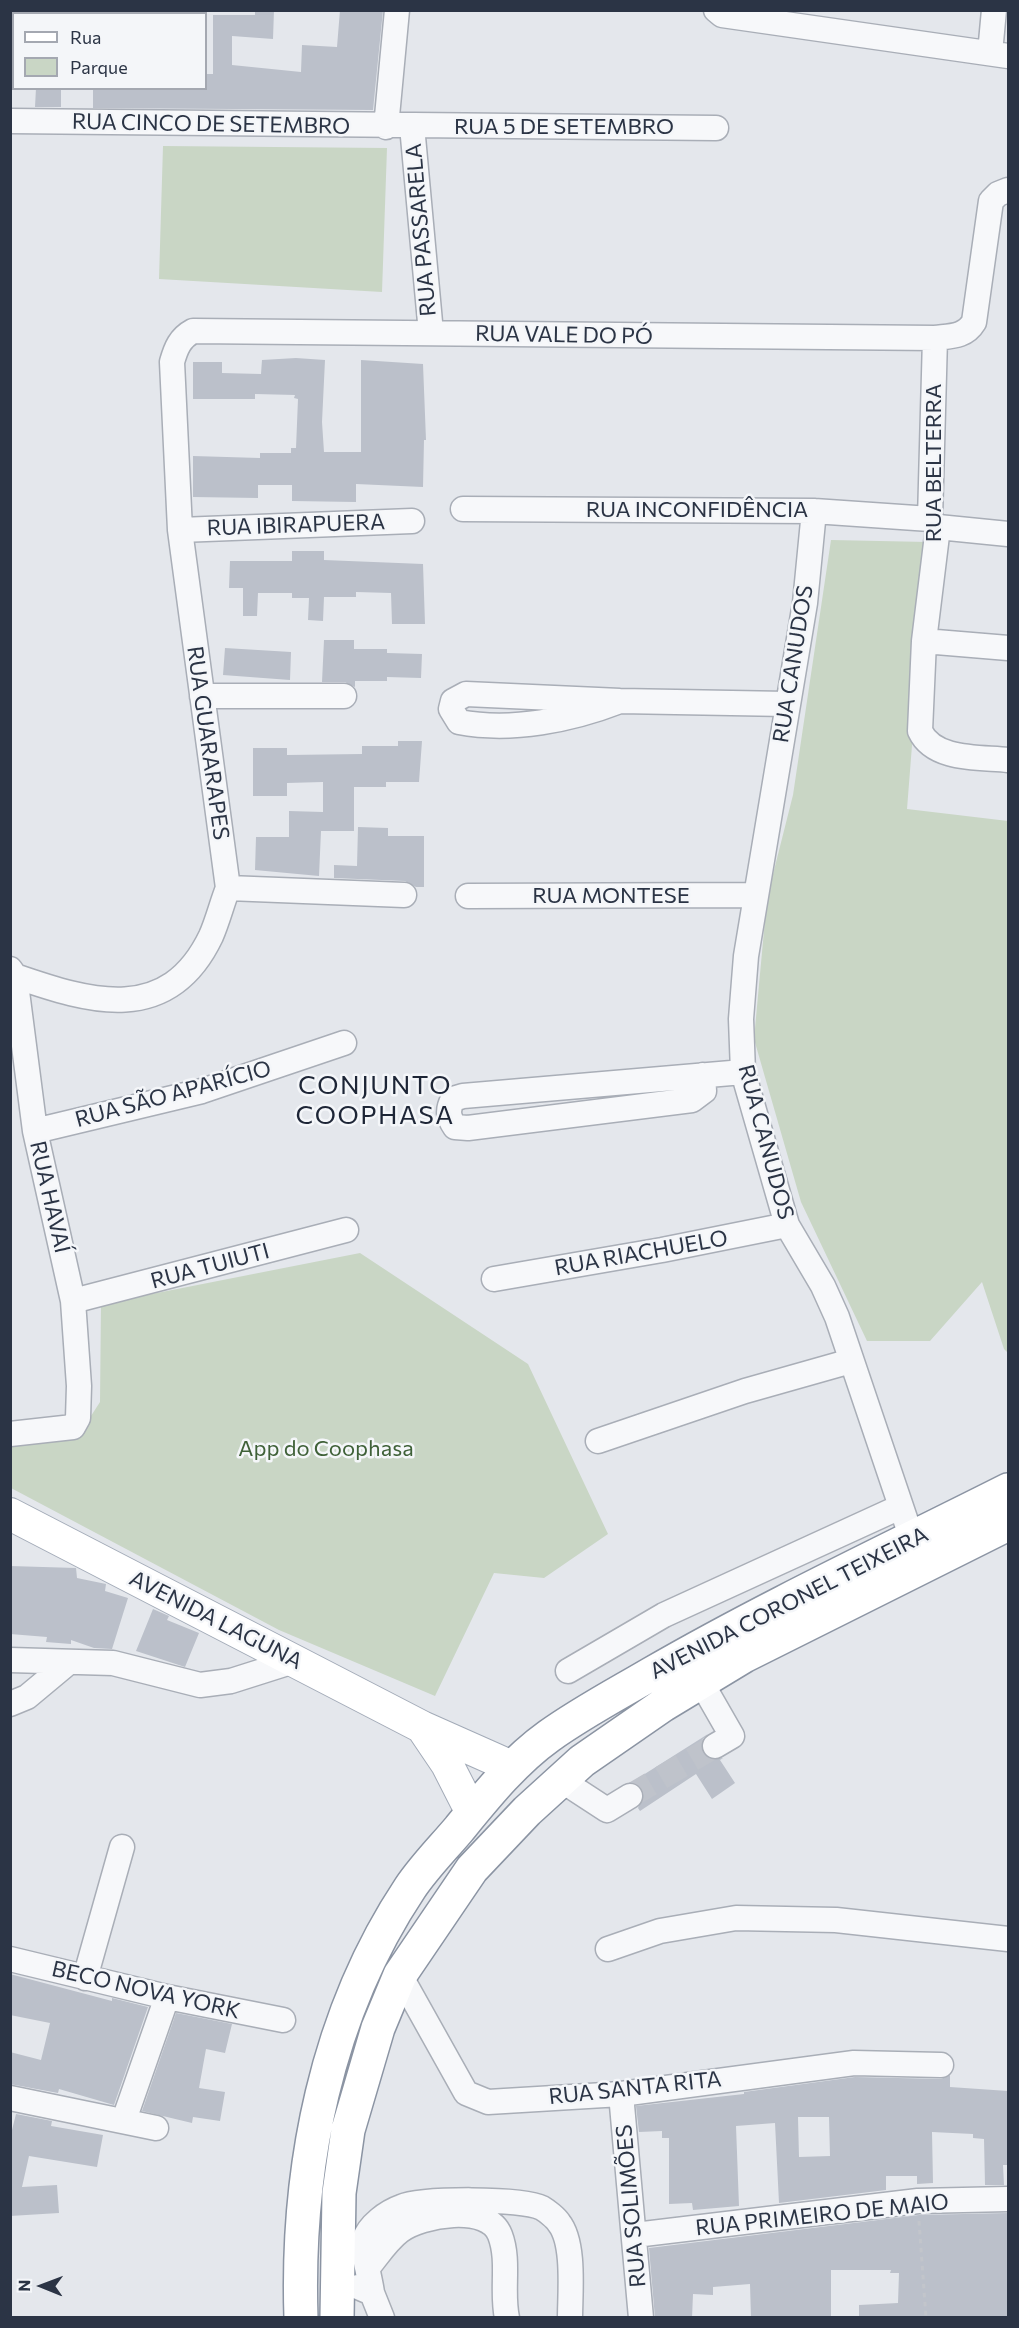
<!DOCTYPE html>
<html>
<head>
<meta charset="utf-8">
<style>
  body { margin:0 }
  #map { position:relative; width:1019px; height:2328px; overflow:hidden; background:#e4e7ec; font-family:Commissioner,sans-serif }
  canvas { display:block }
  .frame { position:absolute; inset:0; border:12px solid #2b3445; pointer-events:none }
  .legend { position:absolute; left:12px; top:12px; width:195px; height:78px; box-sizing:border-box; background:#f4f6f9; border:2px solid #a4a8b1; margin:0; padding:8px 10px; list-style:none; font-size:18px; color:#2b3445 }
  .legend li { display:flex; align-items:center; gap:12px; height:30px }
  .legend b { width:30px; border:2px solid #a4a8b1 }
  .north { position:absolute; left:12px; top:2256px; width:60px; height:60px; -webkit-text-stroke:4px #f4f6f9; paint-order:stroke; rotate:271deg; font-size:16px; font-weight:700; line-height:24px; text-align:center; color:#2b3445 }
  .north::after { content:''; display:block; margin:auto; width:21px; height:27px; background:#2b3445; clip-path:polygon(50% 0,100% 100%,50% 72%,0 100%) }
</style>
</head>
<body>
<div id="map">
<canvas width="1019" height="2328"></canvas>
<div class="frame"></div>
<ul class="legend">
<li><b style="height:8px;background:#fff"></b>Rua</li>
<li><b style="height:16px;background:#c9d6c5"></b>Parque</li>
</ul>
<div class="north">N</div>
</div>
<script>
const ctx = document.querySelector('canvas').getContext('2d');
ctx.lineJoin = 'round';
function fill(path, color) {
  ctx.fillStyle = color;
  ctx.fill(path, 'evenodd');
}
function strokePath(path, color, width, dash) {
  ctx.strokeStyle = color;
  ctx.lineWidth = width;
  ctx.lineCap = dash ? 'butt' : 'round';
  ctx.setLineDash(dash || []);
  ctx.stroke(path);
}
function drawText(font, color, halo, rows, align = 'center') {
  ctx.font = font + ' Commissioner,sans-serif';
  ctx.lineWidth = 5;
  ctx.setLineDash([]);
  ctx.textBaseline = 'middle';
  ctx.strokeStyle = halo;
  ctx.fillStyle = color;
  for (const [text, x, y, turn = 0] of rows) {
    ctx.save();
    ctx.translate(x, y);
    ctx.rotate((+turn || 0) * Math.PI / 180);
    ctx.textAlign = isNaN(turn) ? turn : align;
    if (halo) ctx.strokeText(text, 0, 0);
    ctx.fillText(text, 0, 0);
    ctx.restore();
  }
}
fill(new Path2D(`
  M163,146L387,148L382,292L159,279Z
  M831,540L928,542L907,809L1008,821V1353L1004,1349L982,1282L930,1341H867L801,1202L754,1039L767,898L793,795Z
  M360,1253L528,1364L608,1534L544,1578L494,1573L435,1696L279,1630L11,1488L10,1441L80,1433L100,1402L101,1304Z`), '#c9d6c5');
fill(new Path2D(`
  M255,10H274L273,39L232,36V65L301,72L302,45L337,47L340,10H383L373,110L93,108V88H206V74H213V15H255Z
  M36,88H61V107H35Z
  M296,358L325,360L322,422L324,452H361V360L423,364L426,440H424L423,487L356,484V502L292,501V485H258V498L193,497V456L260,458V453H291V448H296L298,399L294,398L295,395L255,394V399H193V362H222V373L261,374L262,360Z
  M292,551H324V560L423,564L425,624H392L391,593L356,592V597H324L323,621L308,620L309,598H292V593H258L257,616H243V588H229L230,561H292Z
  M324,640H354V649H387V653L422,654L421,678L387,677V681H355V687L345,682H322Z
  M225,648L291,652L290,680L223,675Z
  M398,741H422L419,782H386V787H354V831H321L319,876L255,870L256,837H289V811L323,812V782L287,783V796H253V748H287V755L362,754V746H398Z
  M358,827L388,828V836H424V887H416L405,881L334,878V865L357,866Z
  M10,1566L76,1568L77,1578L106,1584L105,1591L128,1598L112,1649L94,1648L71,1640V1644L46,1642L47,1637L10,1634Z
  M153,1609L169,1616L167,1620L199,1633L185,1667L136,1651Z
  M708,1734L702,1740V1753L709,1759L723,1758L720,1760L735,1783L712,1799L696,1774L640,1811L638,1808L644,1795L642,1788L632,1782Z
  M10,1974L112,2001V1998L148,2007L114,2105L59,2089L58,2093L10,2084V2052L41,2060L50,2023L10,2015Z
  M176,2013L232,2024L225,2053L206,2049L199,2088L225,2092L220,2121L193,2117L192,2123L142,2111Z
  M950,2075V2087L1008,2091V2165H1003L1004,2185H985L984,2139L973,2138V2134L932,2132L933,2183L917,2184V2176H886V2190L779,2203L775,2123L736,2126L739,2206L693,2210L692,2203L669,2204V2138H662V2131L639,2132L636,2106L744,2094V2092L855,2077L941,2079ZM798,2117H829L830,2156L799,2157Z
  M16,2114L52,2121L51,2126L103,2135L97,2167L29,2156L22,2187L57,2185L59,2213L10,2216V2138Z
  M1008,2213V2318H859V2305L898,2303L899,2273H890L891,2270H831V2318H751L750,2284L713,2287V2295L693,2294L692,2318H655L649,2248L919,2215Z`), '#bbc0ca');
strokePath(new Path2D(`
  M630,1796L715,1746`), '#bfc3cb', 24, [24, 12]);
const minor = new Path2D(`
  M716,10L722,15L1008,56
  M990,53L994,10
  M10,121L716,128
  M412,126L431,333
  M386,127L397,10
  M935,338L930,519L938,527L924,641L920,731C934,761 980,757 1008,760
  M463,509L814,511L930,519
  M814,511L805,603L746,956L741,1019L743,1072L787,1225L823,1286L837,1317L912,1539
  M938,527L1008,534
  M180,530L412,521
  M924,641L1008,648
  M202,696H344
  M620,701C571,720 512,732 459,722L451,709L453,701L466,694L620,701L787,704
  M228,888L404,895
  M468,896L754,895
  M10,969L15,976L35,1131L73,1301L79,1386L78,1418L73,1427L10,1434
  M15,976C90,1002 168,1026 211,936C218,920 222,903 228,888L180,530L172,362C176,348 180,338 193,331L935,338C951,336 965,337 974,322L991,201L998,194L1008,190
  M703,1075L704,1091L692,1100L468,1128L455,1127C448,1117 447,1110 453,1099L463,1096L743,1072
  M35,1131L202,1091L344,1043
  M494,1279L662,1250L787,1225
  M73,1301L346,1230
  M598,1441L745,1391L851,1361
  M10,1660L113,1663L200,1685L231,1681L294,1661
  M568,1671L664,1615L900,1507
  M701,1682L732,1736L715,1746
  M10,1704L27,1697L69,1662
  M561,1780L607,1810L630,1796
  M608,1949L660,1931L736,1918L836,1920L1008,1939
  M10,1959L167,1997L283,2020
  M400,1975L466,2093L488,2102L621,2094L854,2063L941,2065
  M85,1978L122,1847
  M621,2094L641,2318
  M10,2098L156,2128
  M124,2120L167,1997
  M635,2235L918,2201L1008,2199
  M369,2266C378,2255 388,2240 400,2231C421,2215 488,2203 500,2235C510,2261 501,2291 507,2318
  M358,2287L372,2293L382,2318
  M372,2293C371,2281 361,2248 364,2240C369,2225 387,2212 401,2207C422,2198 522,2198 542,2208C547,2211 556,2218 559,2223C575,2243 570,2293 570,2318`);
const major = new Path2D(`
  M10,1514L422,1727L512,1767
  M422,1727L447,1764L472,1813`);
const highway = new Path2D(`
  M301,2318C296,2168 326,2014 410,1888C424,1867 443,1848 459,1829C486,1796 514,1761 549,1736C581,1713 617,1694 651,1674C767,1607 889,1550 1008,1490
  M337,2318L339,2193L348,2130L378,2028L400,1975L472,1869L527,1811L582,1761L663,1705L744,1656L1008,1524`);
strokePath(minor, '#a9aeb7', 27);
strokePath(major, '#a3abb8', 34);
strokePath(highway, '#8b94a3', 36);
strokePath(new Path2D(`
  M919,2221L926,2318`), '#c2c5cb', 3, [4.5, 4.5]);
strokePath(minor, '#f7f8fa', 24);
strokePath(major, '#fff', 32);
strokePath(highway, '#fff', 33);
drawText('22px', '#2b3445', '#f4f6f9', [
  ["RUA CINCO DE SETEMBRO",211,124,1],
  ["RUA 5 DE SETEMBRO",564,127],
  ["RUA PASSARELA",421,230,-95],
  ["RUA VALE DO PÓ",564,335,1],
  ["RUA BELTERRA",934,463,-90],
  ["RUA INCONFIDÊNCIA",697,510],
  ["RUA IBIRAPUERA",296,525,-2],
  ["RUA CANUDOS",793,664,-81],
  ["RUA GUARARAPES",208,743,82],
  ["RUA MONTESE",611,896],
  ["RUA SÃO APARÍCIO",173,1094,-15],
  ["RUA CANUDOS",766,1142,75],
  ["RUA HAVAÍ",50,1197,77],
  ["RUA RIACHUELO",641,1253,-10],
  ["RUA TUIUTI",210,1266,-15],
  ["AVENIDA CORONEL TEIXEIRA",789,1603,-27],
  ["AVENIDA LAGUNA",216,1620,27],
  ["BECO NOVA YORK",146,1990,13],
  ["RUA SANTA RITA",635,2088,-6],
  ["RUA SOLIMÕES",631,2206,-95],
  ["RUA PRIMEIRO DE MAIO",822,2215,-6]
]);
drawText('22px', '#3f6138', '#f4f6f9', [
  ["App do Coophasa",326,1449]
]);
ctx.letterSpacing = '1.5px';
drawText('26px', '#1d2536', '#f4f6f9', [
  ["CONJUNTO",375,1085],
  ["COOPHASA",375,1115]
]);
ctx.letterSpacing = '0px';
</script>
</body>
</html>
